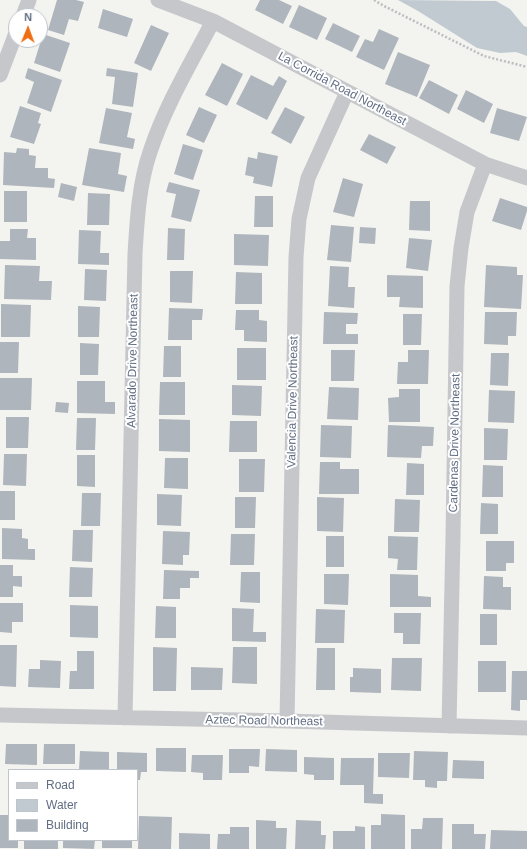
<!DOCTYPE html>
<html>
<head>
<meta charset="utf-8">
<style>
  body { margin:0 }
  #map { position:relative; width:527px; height:849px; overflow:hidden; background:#f3f4ef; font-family:Helvetica,sans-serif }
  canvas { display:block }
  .legend { position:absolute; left:8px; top:769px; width:130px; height:72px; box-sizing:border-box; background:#fff; border:1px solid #bfc5cd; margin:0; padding:5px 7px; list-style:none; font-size:12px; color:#606d83 }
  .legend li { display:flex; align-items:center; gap:8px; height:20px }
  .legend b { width:20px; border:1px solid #bfc5cd }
  .north { position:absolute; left:8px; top:8px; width:40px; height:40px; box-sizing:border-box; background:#fff; border:1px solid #bfc5cd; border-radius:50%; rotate:1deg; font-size:11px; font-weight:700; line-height:16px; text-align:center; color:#606d83 }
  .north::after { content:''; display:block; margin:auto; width:14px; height:18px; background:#f06e13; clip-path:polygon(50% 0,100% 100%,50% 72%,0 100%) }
</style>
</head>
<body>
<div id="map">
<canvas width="527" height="849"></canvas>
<ul class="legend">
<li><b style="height:5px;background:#c5c7cb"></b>Road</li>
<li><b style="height:11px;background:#c2cad1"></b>Water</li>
<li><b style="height:11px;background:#afb5bc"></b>Building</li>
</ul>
<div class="north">N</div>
</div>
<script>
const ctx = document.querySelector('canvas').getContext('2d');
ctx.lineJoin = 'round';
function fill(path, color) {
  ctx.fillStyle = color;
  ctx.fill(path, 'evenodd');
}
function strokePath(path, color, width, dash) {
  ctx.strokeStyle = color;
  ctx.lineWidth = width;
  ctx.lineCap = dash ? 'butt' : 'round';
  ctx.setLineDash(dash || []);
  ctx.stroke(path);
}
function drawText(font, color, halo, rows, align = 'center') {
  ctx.font = font + ' Helvetica,sans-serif';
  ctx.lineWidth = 4;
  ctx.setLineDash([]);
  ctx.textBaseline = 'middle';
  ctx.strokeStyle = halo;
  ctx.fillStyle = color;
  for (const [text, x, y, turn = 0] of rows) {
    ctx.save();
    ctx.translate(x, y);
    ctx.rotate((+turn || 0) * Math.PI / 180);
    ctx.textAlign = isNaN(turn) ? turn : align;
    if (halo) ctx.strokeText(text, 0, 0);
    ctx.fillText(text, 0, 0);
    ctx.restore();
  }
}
fill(new Path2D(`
  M398,0L496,1L510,9L524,26L527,27V56L516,52L500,53L477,48L418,11Z`), '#c2cad1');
fill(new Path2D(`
  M57,0H76L84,2L78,21L69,19L64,35L48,30Z
  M260,0H279L292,6L283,24L255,10Z
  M299,5L327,18L317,40L289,27Z
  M103,9L133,19L127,37L98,28Z
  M333,23L360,36L352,52L325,39Z
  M151,25L169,33L151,71L134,63Z
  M379,29L399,38L384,70L356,57L365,39L373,42Z
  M43,34L70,43L60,72L34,63Z
  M398,52L430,65L417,97L385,84Z
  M222,63L243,74L227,106L205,95Z
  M28,68L62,80L51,112L27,103L34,82L25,78Z
  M107,68L138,73L133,107L112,104L115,77L106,76Z
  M251,75L273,86L279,76L287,81L267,120L236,104Z
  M429,80L458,95L449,114L419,98Z
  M466,90L493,104L484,123L457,109Z
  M20,106L41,113L38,123L41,124L34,144L10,137Z
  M199,107L217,115L204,143L186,135Z
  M285,107L305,117L291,144L271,133Z
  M106,108L132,113L127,137L135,139L133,149L99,143Z
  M497,108L527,117L519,141L490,133Z
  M369,134L396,147L387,164L360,150Z
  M183,144L203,150L193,180L174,174Z
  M17,148L29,149V155L36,156L35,168H48V178L55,179L54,188L3,185L4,152L16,153Z
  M89,148L121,153L118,174L127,176L124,192L82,185Z
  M258,152L278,156L272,187L253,183L254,177L245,175L248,157L257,159Z
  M343,178L363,184L354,217L333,212Z
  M169,182L200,190L191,222L171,217L176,194L166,192Z
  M61,183L77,187L74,201L58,197Z
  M4,191H27V222H4Z
  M88,193L110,194L109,225H87Z
  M255,196H273V227H254Z
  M500,198L527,207V211L521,230L492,221Z
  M410,201H430V231L409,230Z
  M331,225L354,227L351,262L327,260Z
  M360,227L376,228L375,244L359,243Z
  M168,228L185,229L184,260H167Z
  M10,229H28L27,238H36V260L0,259V241H10Z
  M79,230L101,231L100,253H109V265L78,264Z
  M234,234L269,235L268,266L234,265Z
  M409,238L432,240L428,271L406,268Z
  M5,265L40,266L39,281H52L51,300L4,299Z
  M486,265L517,267V275H523L521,309L484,307Z
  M330,266L349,267L348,287H355L354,308L328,306Z
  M85,269L107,270L106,301L84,300Z
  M170,271H193L192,303L170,302Z
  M236,272L262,273V304H235Z
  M387,275L423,276V308L399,307L400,297H387Z
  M1,304L31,305L30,337H1Z
  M78,306L100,307L99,337H78Z
  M169,308L203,309L202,320H192V340H168Z
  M236,310H259V320L267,321V342L244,341V330H235Z
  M324,312L358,313L357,324H346V334H358V344H323Z
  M485,312H517L516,336H508V345L484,344Z
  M403,314H422L421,345H403Z
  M0,342H19L18,373H0Z
  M80,343L99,344L98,375H80Z
  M164,346H181V377H163Z
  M237,348H266V380H237Z
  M331,350H355L354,381H331Z
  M408,350H429L428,384H397L398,362H408Z
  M491,353H509L508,386L490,385Z
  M0,378H32L31,410H0Z
  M77,381H105V402H115V414L77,413Z
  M160,382H185V415H159Z
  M232,385L262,386L261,416L232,415Z
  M329,387L359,388L358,420L327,419Z
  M399,389H420V422H389L388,398L399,397Z
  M489,390L515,391L514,423L488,422Z
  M56,402L69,403L68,413L55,412Z
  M6,417H29L28,448H6Z
  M77,418H96L95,450H76Z
  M159,419L190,420V452L159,451Z
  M230,421H257V452H229Z
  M321,425L352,426L351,458L320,457Z
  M388,425L434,427L433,446H422L421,458L387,457Z
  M484,428L508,429L507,460H484Z
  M4,454H27L26,486L3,485Z
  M77,455H95V487L77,486Z
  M165,458H188V489L164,488Z
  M239,459H265L264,492H239Z
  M320,462H340V469H359V494H319Z
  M407,463L424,464V495H406Z
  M483,465L503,466V497H482Z
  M0,491H15V520H0Z
  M82,493H101L100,526H81Z
  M157,494L182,495L181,526L157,525Z
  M235,497H256L255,528H235Z
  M317,497L344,498L343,532L317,531Z
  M395,499L420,500L419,532H394Z
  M481,503L498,504V534H480Z
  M2,528L22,529V538L28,539V549H35V560L2,559Z
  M73,530H93L92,562L72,561Z
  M163,531L190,532L189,555H183V565L162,564Z
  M231,534H255L254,565H230Z
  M326,536H344V567H326Z
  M388,536L418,537L417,570H397L398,559L388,558Z
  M486,541H514V563H506V571H486Z
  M0,565H13V576H22V587L13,586V597H0Z
  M70,567L93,568L92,597H69Z
  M164,570L199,571V578H190V588H180V599H163Z
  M241,572H260V603L240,602Z
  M324,574H349L348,605L324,604Z
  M390,574L418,575V596L431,597V607H390Z
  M484,576L503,577V587H511V610L483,609Z
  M0,603H23V622H12V633L0,632Z
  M70,605L98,606V638L70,637Z
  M156,606L176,607V638H155Z
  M232,608L254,609L253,632H266V642L232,641Z
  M316,609L345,610L344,643H315Z
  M394,613H421L420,644H403V633H394Z
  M480,614H497V645H480Z
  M0,645H17L16,687L0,686Z
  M153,647L177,648L176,691H153Z
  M233,647H257V684L232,683Z
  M317,648H335V690H316Z
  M77,651H94V689H69L70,671H77Z
  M392,658H422L421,691L391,690Z
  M40,660L61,661L60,688L28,687L29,669H40Z
  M478,661H506V692H478Z
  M191,667L223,668L222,690H191Z
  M353,668L381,669V693L350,692V677H353Z
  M512,671H527V700H520V711L511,710Z
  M6,744H37V765L5,764Z
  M44,744H75V764H43Z
  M156,748H186V772L156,771Z
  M229,749H260L259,767L249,766V773H229Z
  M266,749L297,750V772L265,771Z
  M80,751L109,752V770H79Z
  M414,751L448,752L447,781H437V788L425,787V780H413Z
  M117,752L147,753V772H141L140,780H137V770H117Z
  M378,753H410L409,778L378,777Z
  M192,755H223L222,780H203V773L191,772Z
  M304,757L334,758V780H314V775L304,774Z
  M341,758H374L373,794H383V804L364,803V785H340Z
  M453,760L484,761V779L452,778Z
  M381,814L405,815V849H371V825H381Z
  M0,815H9V840H18V848H0Z
  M139,816L172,817L171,849H138Z
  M423,818H443L442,849H411V829H422Z
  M256,820L276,821V828H287L286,849H256Z
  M296,820L321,821V835H326L325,849H295Z
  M452,824H474V834H486L485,849H452Z
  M355,826L365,827V849H333V831H355Z
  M230,827H249V849H217L218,834H230Z
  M491,830L527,831V849H490Z
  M179,833L210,834V849H179Z
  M24,840H58V849H24Z
  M63,840H95L94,849L63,848Z
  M102,840H132V848H102Z`), '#afb5bc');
strokePath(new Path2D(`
  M374,0L384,6L484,56L527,67`), '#bcbdc0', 2.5, [2, 2]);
strokePath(new Path2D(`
  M158,0L213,21L485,164L527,178
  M23,16L29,0
  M0,75L16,33
  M0,715L287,721L527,728
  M125,718L135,254C137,220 139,184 150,152C165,106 191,63 213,21
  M287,721L296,257L299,219L308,178L347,92
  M449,726L453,536L457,286L461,248L467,212L485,164`), '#c5c7cb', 15);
drawText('12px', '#606d83', '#fff', [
  ["La Corrida Road Northeast",342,89,28],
  ["Alvarado Drive Northeast",133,361,-89],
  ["Valencia Drive Northeast",293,402,-89],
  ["Cardenas Drive Northeast",455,443,-89],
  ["Aztec Road Northeast",264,721,1]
]);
</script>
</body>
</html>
